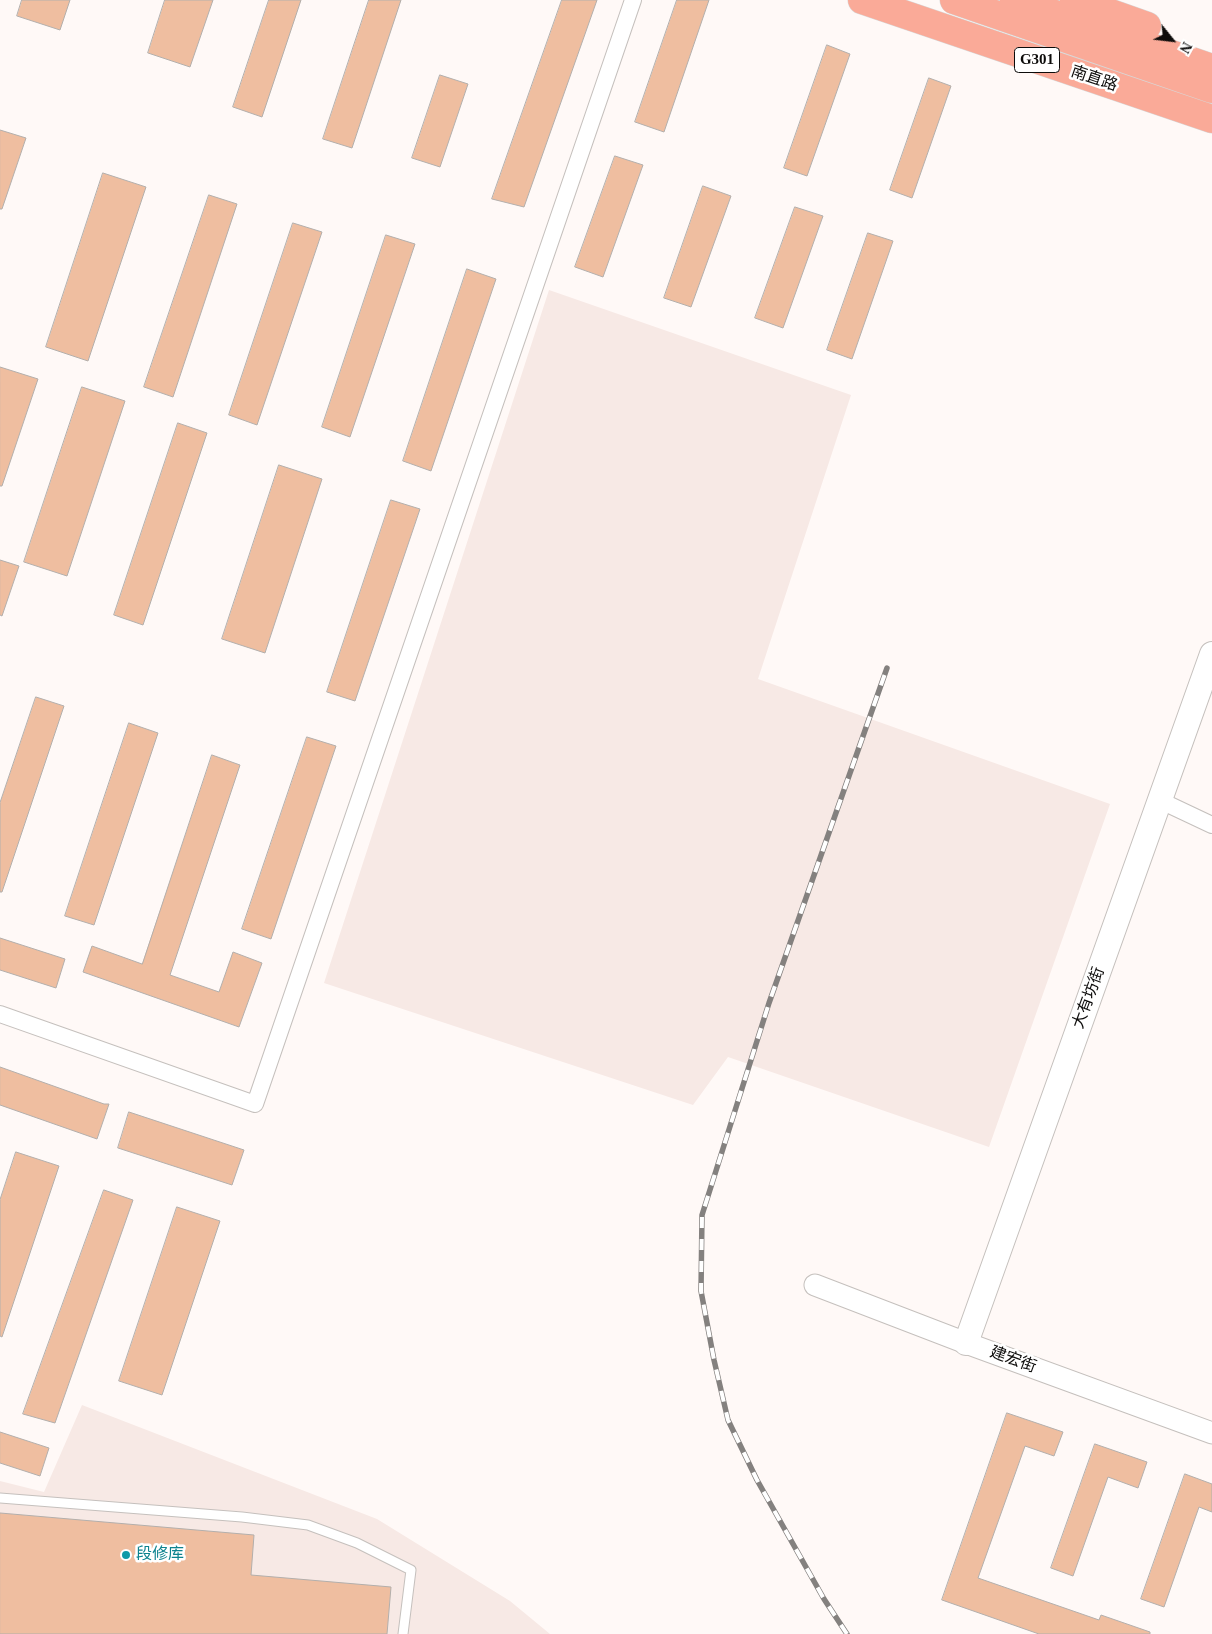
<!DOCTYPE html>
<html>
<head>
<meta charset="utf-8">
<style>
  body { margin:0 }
  #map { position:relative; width:1212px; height:1634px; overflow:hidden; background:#fff9f7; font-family:"Times New Roman",serif }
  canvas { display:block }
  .north { position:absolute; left:1147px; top:15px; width:50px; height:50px; -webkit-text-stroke:4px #fff; paint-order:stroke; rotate:119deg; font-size:14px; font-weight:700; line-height:20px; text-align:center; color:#0d0c0b }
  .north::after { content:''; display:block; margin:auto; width:18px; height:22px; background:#0d0c0b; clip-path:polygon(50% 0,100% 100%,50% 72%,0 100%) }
</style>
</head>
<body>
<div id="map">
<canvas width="1212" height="1634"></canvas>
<div class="north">N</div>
</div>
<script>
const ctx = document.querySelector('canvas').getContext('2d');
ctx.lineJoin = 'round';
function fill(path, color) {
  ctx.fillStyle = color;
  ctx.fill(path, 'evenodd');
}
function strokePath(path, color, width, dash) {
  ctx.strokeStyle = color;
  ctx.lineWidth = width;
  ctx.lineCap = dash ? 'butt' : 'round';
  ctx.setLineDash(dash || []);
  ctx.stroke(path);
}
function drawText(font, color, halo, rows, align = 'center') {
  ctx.font = font + ' "Times New Roman","Noto Sans SC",serif';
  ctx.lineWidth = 5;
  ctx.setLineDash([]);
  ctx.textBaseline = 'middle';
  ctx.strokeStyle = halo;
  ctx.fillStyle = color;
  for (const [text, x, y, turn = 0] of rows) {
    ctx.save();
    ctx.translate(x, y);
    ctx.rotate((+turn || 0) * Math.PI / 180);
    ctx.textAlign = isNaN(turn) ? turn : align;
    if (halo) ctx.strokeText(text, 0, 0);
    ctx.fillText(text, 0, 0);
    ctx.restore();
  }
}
fill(new Path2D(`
  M549,290L851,395L758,679L1110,804L989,1147L728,1057L693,1105L324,983Z
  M82,1405L377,1519L510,1601L550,1634H0V1481L44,1492Z`), '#f7e9e5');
const building = new Path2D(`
  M22,0H70L60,30L17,16Z
  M165,0H213L190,67L148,53Z
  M269,0H301L262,117L233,107Z
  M369,0H401L352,148L323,139Z
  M562,0H597L524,207L492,199Z
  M677,0H709L664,132L635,122Z
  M827,45L850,54L807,176L784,168Z
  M440,75L468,84L440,167L412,158Z
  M929,78L951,86L912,198L890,190Z
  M0,130L26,138L2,209H0Z
  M615,156L643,165L603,277L575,267Z
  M103,173L146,187L88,361L46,347Z
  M703,186L731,196L691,307L664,298Z
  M209,195L237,204L173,397L144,387Z
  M795,207L823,216L783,328L755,318Z
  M293,223L322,232L257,425L229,415Z
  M868,233L893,241L852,359L827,350Z
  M386,235L415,244L350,437L322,427Z
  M467,269L496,279L431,471L403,461Z
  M0,367L38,379L2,486H0Z
  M82,387L125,401L67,576L24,562Z
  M178,423L207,433L143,625L114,615Z
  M279,465L322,479L265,653L222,639Z
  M391,500L420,509L355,701L327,692Z
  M0,560L19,566L2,616L0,615Z
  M36,697L64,706L2,892H0V803Z
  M129,723L158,733L94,925L65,916Z
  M307,737L336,746L271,939L242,929Z
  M212,755L240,765L170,975L219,992L233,952L262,963L239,1027L83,972L92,946L142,964Z
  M0,938L65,959L56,988L0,970Z
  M0,1067L104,1104H109L97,1139L0,1105Z
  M129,1112L244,1150L232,1185L118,1148Z
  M16,1152L59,1166L2,1337L0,1336V1200Z
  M104,1190L133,1200L55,1423L23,1414Z
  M177,1207L220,1221L162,1395L119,1381Z
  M1007,1413L1063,1432L1054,1456L1025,1446L978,1578L1099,1620L1101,1615L1150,1632V1634H1039L942,1600Z
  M0,1432L49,1448L40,1476L0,1463Z
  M1095,1444L1147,1462L1138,1488L1108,1477L1073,1576L1051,1568Z
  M1185,1474L1212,1484V1512L1199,1507L1164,1607L1141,1599Z
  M0,1513L254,1535L251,1575L391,1587L387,1634H0Z`);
fill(building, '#efbea0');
strokePath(building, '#b3afac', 1);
const service = new Path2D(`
  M0,1498L242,1517L308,1525L357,1543L411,1570L403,1634`);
const minor = new Path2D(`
  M1159,800L1212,825
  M0,1014L255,1104L633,0`);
const tertiary = new Path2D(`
  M815,1285L966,1343L1212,1433`);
const secondary = new Path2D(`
  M966,1343L1212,654`);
const trunk = new Path2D(`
  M862,0L1212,119
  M954,0L1212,89
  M1014,0L1212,68
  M1074,0L1147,26`);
strokePath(service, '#c5c0bd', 11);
strokePath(minor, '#c5c0bd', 18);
strokePath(tertiary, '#c5c0bd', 23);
strokePath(secondary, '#c5c0bd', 26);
strokePath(trunk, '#d8d8d8', 29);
strokePath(service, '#fff', 9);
strokePath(minor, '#fff', 16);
strokePath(tertiary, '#fff', 21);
strokePath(secondary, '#fff', 24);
strokePath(trunk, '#faaa98', 28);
const rail = new Path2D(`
  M847,1634L824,1599L757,1480L728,1420L714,1360L701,1291L702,1215L769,1003L887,668`);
strokePath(rail, '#84817f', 5.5);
strokePath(rail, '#fff', 4, [11]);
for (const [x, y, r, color] of [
  [126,1555,5,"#0f9aa8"]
]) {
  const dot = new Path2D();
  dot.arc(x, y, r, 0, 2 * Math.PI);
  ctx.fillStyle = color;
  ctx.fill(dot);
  strokePath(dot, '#fff', 2);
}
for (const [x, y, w] of [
  [1037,60,45]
]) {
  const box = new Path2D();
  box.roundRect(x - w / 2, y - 12.5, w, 25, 4);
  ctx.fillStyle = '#fff';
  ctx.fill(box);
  strokePath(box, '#0d0c0b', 1);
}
drawText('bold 15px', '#0d0c0b', null, [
  ["G301",1037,60]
]);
drawText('16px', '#0d0c0b', '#fff', [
  ["南直路",1094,79,19],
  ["大有坊街",1089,998,-70],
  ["建宏街",1013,1360,20]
]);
drawText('16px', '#0d838f', '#fff', [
  ["段修库",136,1555]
], 'left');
</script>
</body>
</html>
